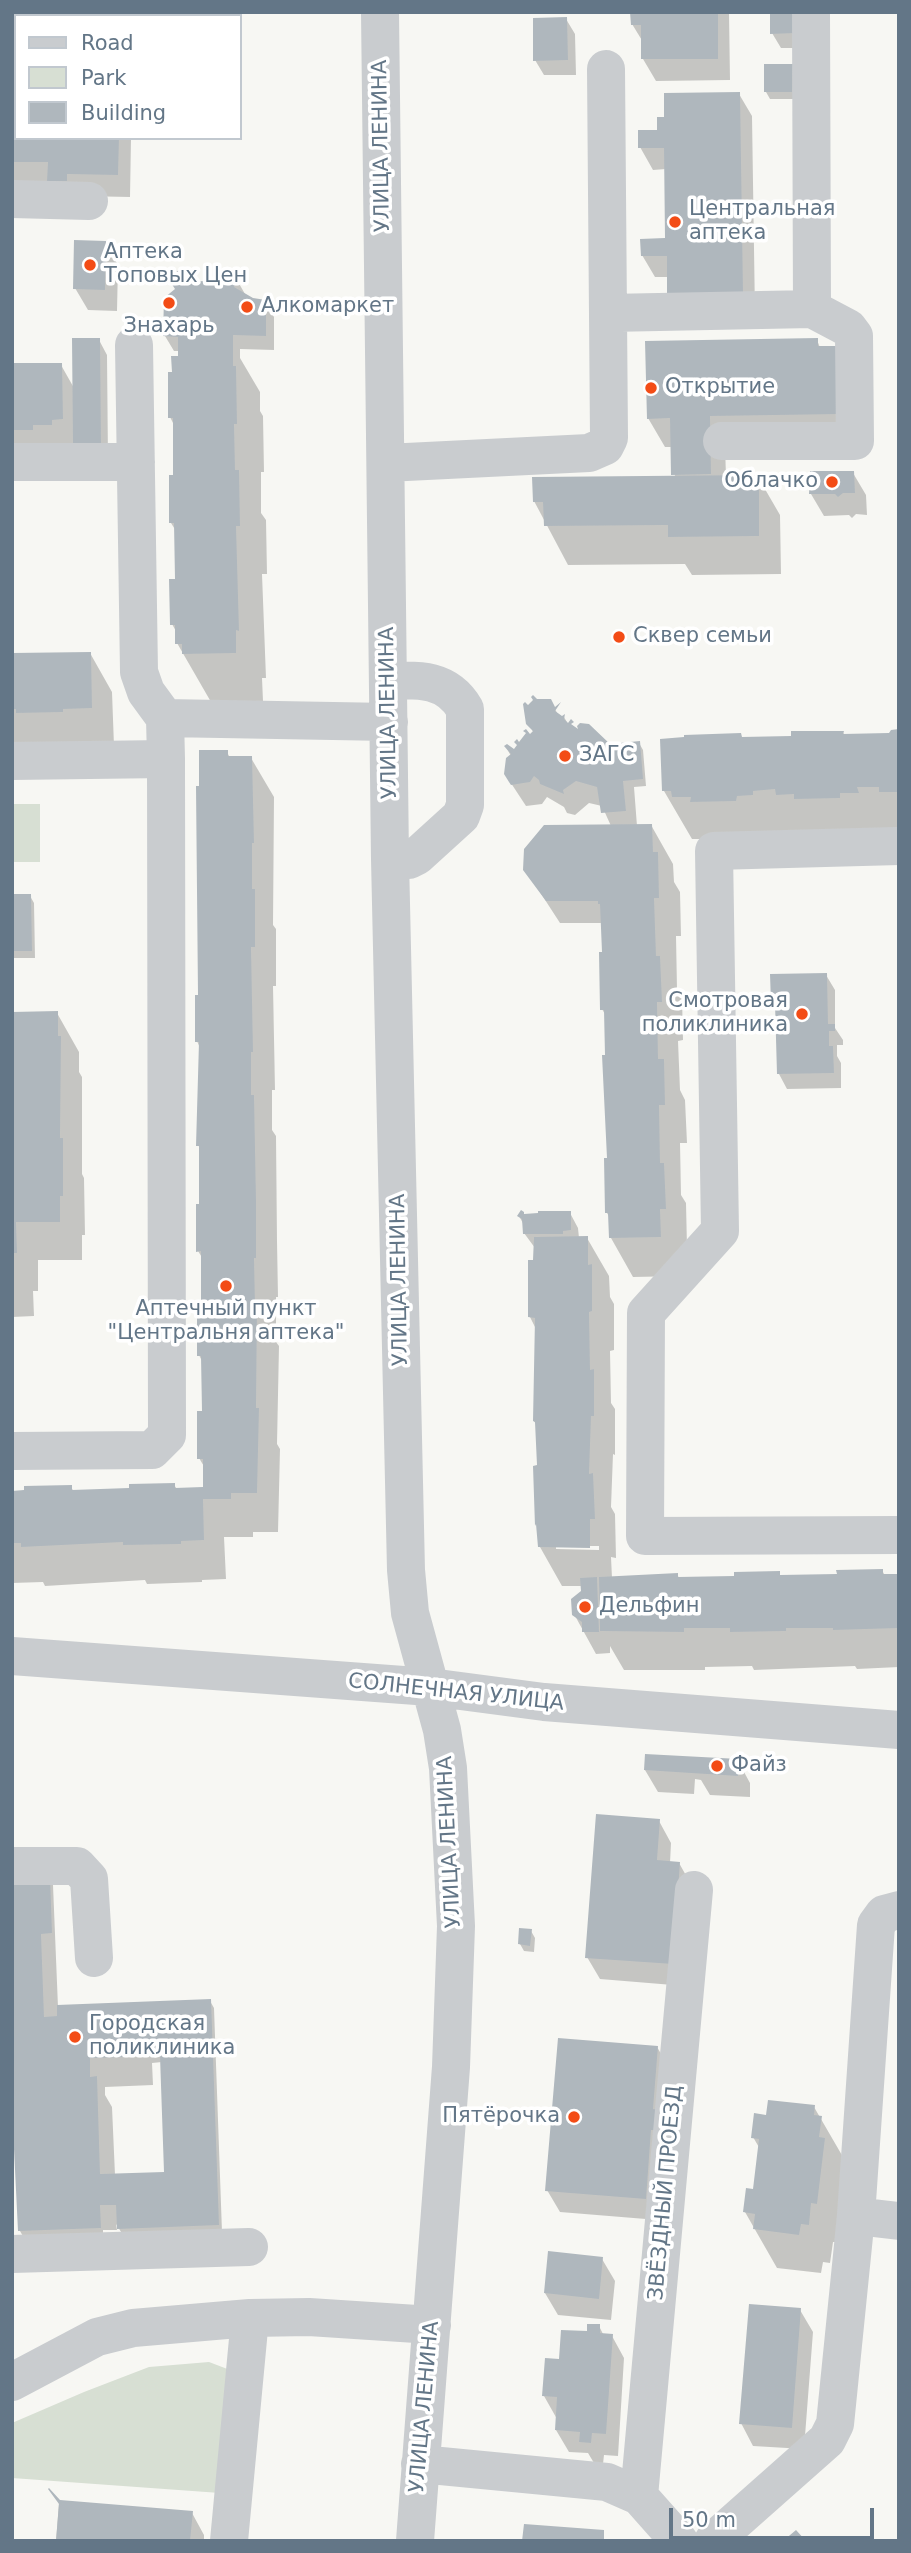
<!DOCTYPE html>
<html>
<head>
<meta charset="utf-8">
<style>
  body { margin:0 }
  #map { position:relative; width:911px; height:2553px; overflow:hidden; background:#f7f7f3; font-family:"DejaVu Sans",sans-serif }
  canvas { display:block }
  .frame { position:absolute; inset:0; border:14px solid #637687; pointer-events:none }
  .legend { position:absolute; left:14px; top:14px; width:228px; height:126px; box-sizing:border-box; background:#fff; border:2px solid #c1c8cf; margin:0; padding:9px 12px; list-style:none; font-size:21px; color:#637687 }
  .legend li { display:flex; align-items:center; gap:14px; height:35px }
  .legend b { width:35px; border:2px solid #c1c8cf }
  .scale { position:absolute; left:669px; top:2508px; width:205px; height:32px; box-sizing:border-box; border:4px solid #637687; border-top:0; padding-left:9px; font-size:21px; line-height:24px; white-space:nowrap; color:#637687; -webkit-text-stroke:5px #fff; paint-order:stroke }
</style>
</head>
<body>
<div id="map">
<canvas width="911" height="2553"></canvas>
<div class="frame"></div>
<ul class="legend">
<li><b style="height:9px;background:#c9cccf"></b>Road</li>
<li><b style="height:19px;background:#d7dfd3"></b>Park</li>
<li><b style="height:19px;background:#afb7bd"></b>Building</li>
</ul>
<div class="scale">50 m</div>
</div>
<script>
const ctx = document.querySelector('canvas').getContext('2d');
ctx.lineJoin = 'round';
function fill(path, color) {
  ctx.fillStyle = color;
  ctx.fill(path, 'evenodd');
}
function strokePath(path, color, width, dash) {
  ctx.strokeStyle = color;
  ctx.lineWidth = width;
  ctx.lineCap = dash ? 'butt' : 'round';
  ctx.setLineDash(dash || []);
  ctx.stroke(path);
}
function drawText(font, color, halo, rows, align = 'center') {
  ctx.font = font + ' "DejaVu Sans",sans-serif';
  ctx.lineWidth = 7;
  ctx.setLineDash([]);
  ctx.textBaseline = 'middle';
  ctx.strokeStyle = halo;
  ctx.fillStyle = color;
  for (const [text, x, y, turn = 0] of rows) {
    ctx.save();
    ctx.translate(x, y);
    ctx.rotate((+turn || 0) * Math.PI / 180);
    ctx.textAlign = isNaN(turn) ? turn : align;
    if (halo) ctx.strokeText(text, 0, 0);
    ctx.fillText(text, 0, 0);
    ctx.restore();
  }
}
fill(new Path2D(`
  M12,804H40V862H12Z
  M209,2362L230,2370L220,2493L12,2478V2423L84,2392L149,2367Z`), '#d7dfd3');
fill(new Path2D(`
  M12,12H140L142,16H16V138H131L130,197L79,196L12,184Z
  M632,12H729L730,80L656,81L643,59V42L632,24Z
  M803,12L804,48H781L772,33Z
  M566,19L575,34L576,75H544L535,60Z
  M792,65L795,99H770L766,92Z
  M739,94L752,116L755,314L669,277H655L642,255L667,240L666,169L653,170L640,147L659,132Z
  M105,242L118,265L117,311L88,310L75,288Z
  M237,280L245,294L253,300L265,302L274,317V350L240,349V358L260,392V411L263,416L264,472H261V513L266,520L267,574H262L266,678H262L263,701L211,702L177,643V633L172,624L177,581L176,531L171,523L175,476L174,425L170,417L173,374L180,351H174L165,336L186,283Z
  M99,340L107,355L108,460L12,473V366L61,365L74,388Z
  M817,340L857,442L725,445L726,477H758L780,515L781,574L692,575L685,564L568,565L534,501L675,477L672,447H665L648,418Z
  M853,473L866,495L867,515L856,514L852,518L849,515L824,516L811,494Z
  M90,653L112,692L114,746L12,748V656Z
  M550,701L559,716L564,717L568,724L609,745L639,743L643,750L646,786L634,787L637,826L651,825L673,864L674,882L680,892L681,936H676L677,989L682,997L683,1040L678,1041L680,1090L685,1100L687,1143H680L681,1195L686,1203L687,1247L683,1276L633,1277L611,1238L610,1218L607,1213V1057L606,1016L602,1009V923H560L525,869L611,826L602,806L589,803L575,815L567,813L564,807L547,797L542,804L526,806L505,774L511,756L506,747L514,751L534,733L528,723Z
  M899,731V835L702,845L699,839H692L664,791L743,739L792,738L843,732L845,736L890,735Z
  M227,752L230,758H251L274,797L273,925L276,929V986H273L275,1090H272V1130L276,1136L277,1241L278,1297H276V1342L279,1346L277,1444L280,1449L278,1532H253V1537H224L226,1579L202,1580V1582L147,1584L145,1580L45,1586L43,1582L12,1583V1493L71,1487L74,1492L131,1490L174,1485L177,1489H205V1468L199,1458L204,1413L203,1363L199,1355L203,1310V1259L198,1251L201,1150L198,1145L200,1048L197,1041Z
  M12,896H30L34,903L35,958H12Z
  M826,975L835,990V1028L843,1040V1045H837V1056L841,1063V1088L787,1089L779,1074L777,1012L772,1003Z
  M57,1013L79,1052V1072L82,1077V1174L84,1178L85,1235H82V1260H38V1291H33L34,1316L12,1317V1014Z
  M570,1213L578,1228L579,1238H587L609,1276L610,1297L614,1304V1350L610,1351L611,1403L615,1409V1455L613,1454L611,1507L615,1514L616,1558L611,1557L612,1578L677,1574L679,1578L736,1577L779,1573L781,1577L839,1576L882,1570L885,1576L899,1575V1667L857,1669L855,1666L754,1670L752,1666L705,1667V1670H624L610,1646V1653L596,1654L574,1614L583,1592L582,1586H562L540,1547L537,1426L534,1421L536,1329L530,1317L535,1248L524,1233V1225L519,1216ZM556,1546H599V1550L556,1549Z
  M738,1761L750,1783V1797L710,1795L701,1780L695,1779L694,1794L658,1792L645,1770Z
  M659,1821L671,1843L670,1863H679L692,1886L685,1986L600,1979L587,1957Z
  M12,1879L53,1885L58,2007L210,2001L214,2008L222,2232L123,2235L116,2224L117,2230H103V2235L24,2238L20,2231L16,2131H12ZM162,2062L166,2174L115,2175L112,2107L105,2095V2087L153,2085L152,2063Z
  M531,1931L535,1938L534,1952L524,1951L520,1944Z
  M657,2047L670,2069L658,2220L560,2212L547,2190Z
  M814,2107L843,2157L839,2242H833L830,2263L823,2262L821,2273L777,2268L745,2212L755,2191L760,2149L753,2137L768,2117Z
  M602,2259L615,2281L611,2320L558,2315L545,2293Z
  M800,2310L813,2332L804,2449L753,2446L741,2423Z
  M599,2326L604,2336H612L624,2358L618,2456L604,2455L603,2464L594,2463L588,2453L569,2452L556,2430L557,2419L544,2396L561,2361Z
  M59,2502L192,2513L204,2535V2541H56Z`), '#0003');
fill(new Path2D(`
  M12,12H141V16H16V138H119L118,175L67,174V181H47L48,162H12Z
  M630,12H718V59H641V25H631Z
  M770,12H796V33L770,34Z
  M567,17L568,60L533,61V18Z
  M764,64H793L792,92H764Z
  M740,92L743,293H667V256H641L640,239L665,238L664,148H638V130H657V117H664V93Z
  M74,240L106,241L105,290L73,289Z
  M179,270L187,282L221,280L226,271L238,278L234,287L253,298L266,300V336L233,335V366H236L237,424H234L235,470H239L240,526H236L239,631L236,630V653L182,654V644H175V625H170L169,579H175L174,523H169V475H173V418H168V372H172L171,356H178V337L163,336L164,298L175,289L168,278Z
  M72,338H100L101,446H73Z
  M818,338V346H840L841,414L710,416L711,474L671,475L670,418L647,419L645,341Z
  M12,363H62L63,419L52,420V425H33V430H12Z
  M810,471H854L855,493H843L838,497L835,494H809Z
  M759,475V536L668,537V525L544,526L543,502H533L532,477Z
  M91,652L92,708L63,709V712L16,713V709H12V653Z
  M533,695L537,699H551L555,707L561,702L555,711L562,716L565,714L564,719L568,723L571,719L574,722L571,724L578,729L577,726L580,723L589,724L610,744L640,741L643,779L623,781L626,811L601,813L597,787L576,781L563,790L564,794L540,784L539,780L534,776L530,782L511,785L509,782L504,774L506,758L511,754L504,746L507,744L514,749L517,745L514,742L517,739L519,742L526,733L523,731L526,729L530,734L533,731L526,724L523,704L525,702L528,705L533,700L531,697Z
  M899,729V792H879V787H857L859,793H840V798L794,799V794L776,795L775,789L753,791V795L737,796L736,801L690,802L691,797H672L671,791H662L660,739L684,737V735L741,733L742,737L791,736V731H844L843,734L889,733L891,730Z
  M199,750H228V756H252L254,843H252V889H255V947H251L253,1052H251V1095H254L256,1201V1258H254L255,1305L257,1306L256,1408H259L257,1493H231V1499H203L204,1540L181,1541V1544L123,1545V1542L21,1547V1543H12V1491L24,1490V1486L72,1485V1490L129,1488V1484L175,1483V1488L203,1487V1459H197V1411H202L201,1356H197V1308H201V1251L196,1252V1204H199V1146H196L199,1042H195V995H198L196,786H199Z
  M652,824L653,852H658L659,898H654L656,956H660L662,1002H657L658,1059H664L665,1105H659L660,1163H664L666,1209H660L661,1237L609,1238L608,1213H605L604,1158H607L602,1055H605L604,1010H600L599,952H602L600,904H598V901H546L523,870L524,849L544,825Z
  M12,894H31L32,951H12Z
  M827,973L828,1024H835V1031H829V1046H833L834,1073L777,1074L775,1003H771L770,974Z
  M58,1011V1036H61L60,1138H63V1196H60V1222H16L17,1253H12V1012Z
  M521,1210L524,1212V1214L538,1213V1211H571V1230L563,1231V1234H523L522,1219L517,1216Z
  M588,1236V1265L592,1264V1311L589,1312L590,1370L594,1369V1416H591L589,1474L593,1473L595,1519H590V1548L538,1547L536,1524L535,1526L533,1466L537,1465L535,1422L533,1421L535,1318L528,1317V1260H533L534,1237Z
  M883,1569V1574H899V1628L833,1630V1628H786V1631L730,1632V1628H684V1632L600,1631L599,1577L678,1573V1577L734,1576V1572L780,1571V1575L837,1574L836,1570Z
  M597,1577L599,1632H582V1622L572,1615L571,1599L581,1591L580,1578Z
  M645,1754L739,1759L738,1776L644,1770Z
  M596,1814L660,1819L657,1860L680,1862L673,1964L585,1958Z
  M50,1876L52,1933L41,1934L44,2017L57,2016V2005L211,1999L219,2225L117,2229L116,2205H100L101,2228L18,2231L12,2108V1878ZM160,2056L164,2172L100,2174L97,2076L90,2077V2058Z
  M519,1928L532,1929L530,1946L518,1944Z
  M558,2038L658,2046L653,2109L659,2110L658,2130H651L646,2199L545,2191Z
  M768,2100L815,2105L814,2115L822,2116L819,2137L825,2138L817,2204L811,2203L809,2225L801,2224L799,2235L753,2229L755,2214L743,2212L746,2188L753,2189L759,2139L751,2138L754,2113L766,2115Z
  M548,2251L603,2257L599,2299L544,2293Z
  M749,2304L801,2308L792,2428L739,2424Z
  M587,2324H600V2333L613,2334L606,2434L592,2433L591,2443L579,2442L580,2432L555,2430L557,2397L542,2396L545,2358L559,2359L561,2330L587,2331Z
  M49,2488L60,2500L193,2511L190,2541H56L59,2504L48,2489Z
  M524,2524L604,2530V2541H522Z
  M796,2530L806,2541H783Z`), '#afb7bd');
strokePath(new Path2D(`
  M380,12L390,859L406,1570L410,1613L442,1730L448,1768L456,1926L451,2067L415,2541
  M12,199L89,201
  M608,313L812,309L811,12
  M722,441H855L854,336L848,328L812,309
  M12,462H136
  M386,463L589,453L605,446L609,438L606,69
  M388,681C419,679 448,679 465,709V805L461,816L417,856L409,860L390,859
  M165,718L389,722
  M12,761L166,759
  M899,846L714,851L720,1231L646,1313L645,1536L899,1535
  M12,1451L152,1450L167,1435L166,759L165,718L146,692L139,672L134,345
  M12,1656L430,1687L544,1702L899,1730
  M12,1866H77L89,1879L94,1958
  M856,2216L899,2221
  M12,2254L249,2247
  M12,2382L97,2337L133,2328L250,2318L309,2317L432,2325
  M420,2464L607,2482L639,2496L679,2541
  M639,2496L694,1890
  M229,2541L250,2318
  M713,2541L827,2440L835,2424L856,2216L876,1925L884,1914L899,1910`), '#c9cccf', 38);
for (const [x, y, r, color] of [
  [675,222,7,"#f34c16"],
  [90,265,7,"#f34c16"],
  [169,303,7,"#f34c16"],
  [247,307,7,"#f34c16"],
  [651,388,7,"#f34c16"],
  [832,482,7,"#f34c16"],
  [619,637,7,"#f34c16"],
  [565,756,7,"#f34c16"],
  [802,1014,7,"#f34c16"],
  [226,1286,7,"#f34c16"],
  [585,1607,7,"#f34c16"],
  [717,1766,7,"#f34c16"],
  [75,2037,7,"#f34c16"],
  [574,2117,7,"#f34c16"]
]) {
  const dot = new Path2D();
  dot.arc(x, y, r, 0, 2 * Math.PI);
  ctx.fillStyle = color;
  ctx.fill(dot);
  strokePath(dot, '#fff', 2.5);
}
drawText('21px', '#637687', '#fff', [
  ["УЛИЦА ЛЕНИНА",382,146,-91],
  ["УЛИЦА ЛЕНИНА",389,713,-91],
  ["УЛИЦА ЛЕНИНА",400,1280,-91],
  ["СОЛНЕЧНАЯ УЛИЦА",456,1693,6],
  ["УЛИЦА ЛЕНИНА",450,1842,-93],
  ["ЗВЁЗДНЫЙ ПРОЕЗД",666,2193,-85],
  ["УЛИЦА ЛЕНИНА",425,2407,-85]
]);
drawText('21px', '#637687', '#fff', [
  ["Центральная",689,210],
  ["аптека",689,234],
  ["Аптека",104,253],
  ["Топовых Цен",104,277],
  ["Алкомаркет",261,307],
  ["Знахарь",169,327,"center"],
  ["Открытие",665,388],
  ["Облачко",818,482,"right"],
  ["Сквер семьи",633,637],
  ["ЗАГС",579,756],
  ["Смотровая",788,1002,"right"],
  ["поликлиника",788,1026,"right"],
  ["Аптечный пункт",226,1310,"center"],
  ["\"Центральня аптека\"",226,1334,"center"],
  ["Дельфин",599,1607],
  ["Файз",731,1766],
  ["Городская",89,2025],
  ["поликлиника",89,2049],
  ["Пятёрочка",560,2117,"right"]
], 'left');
</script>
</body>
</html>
